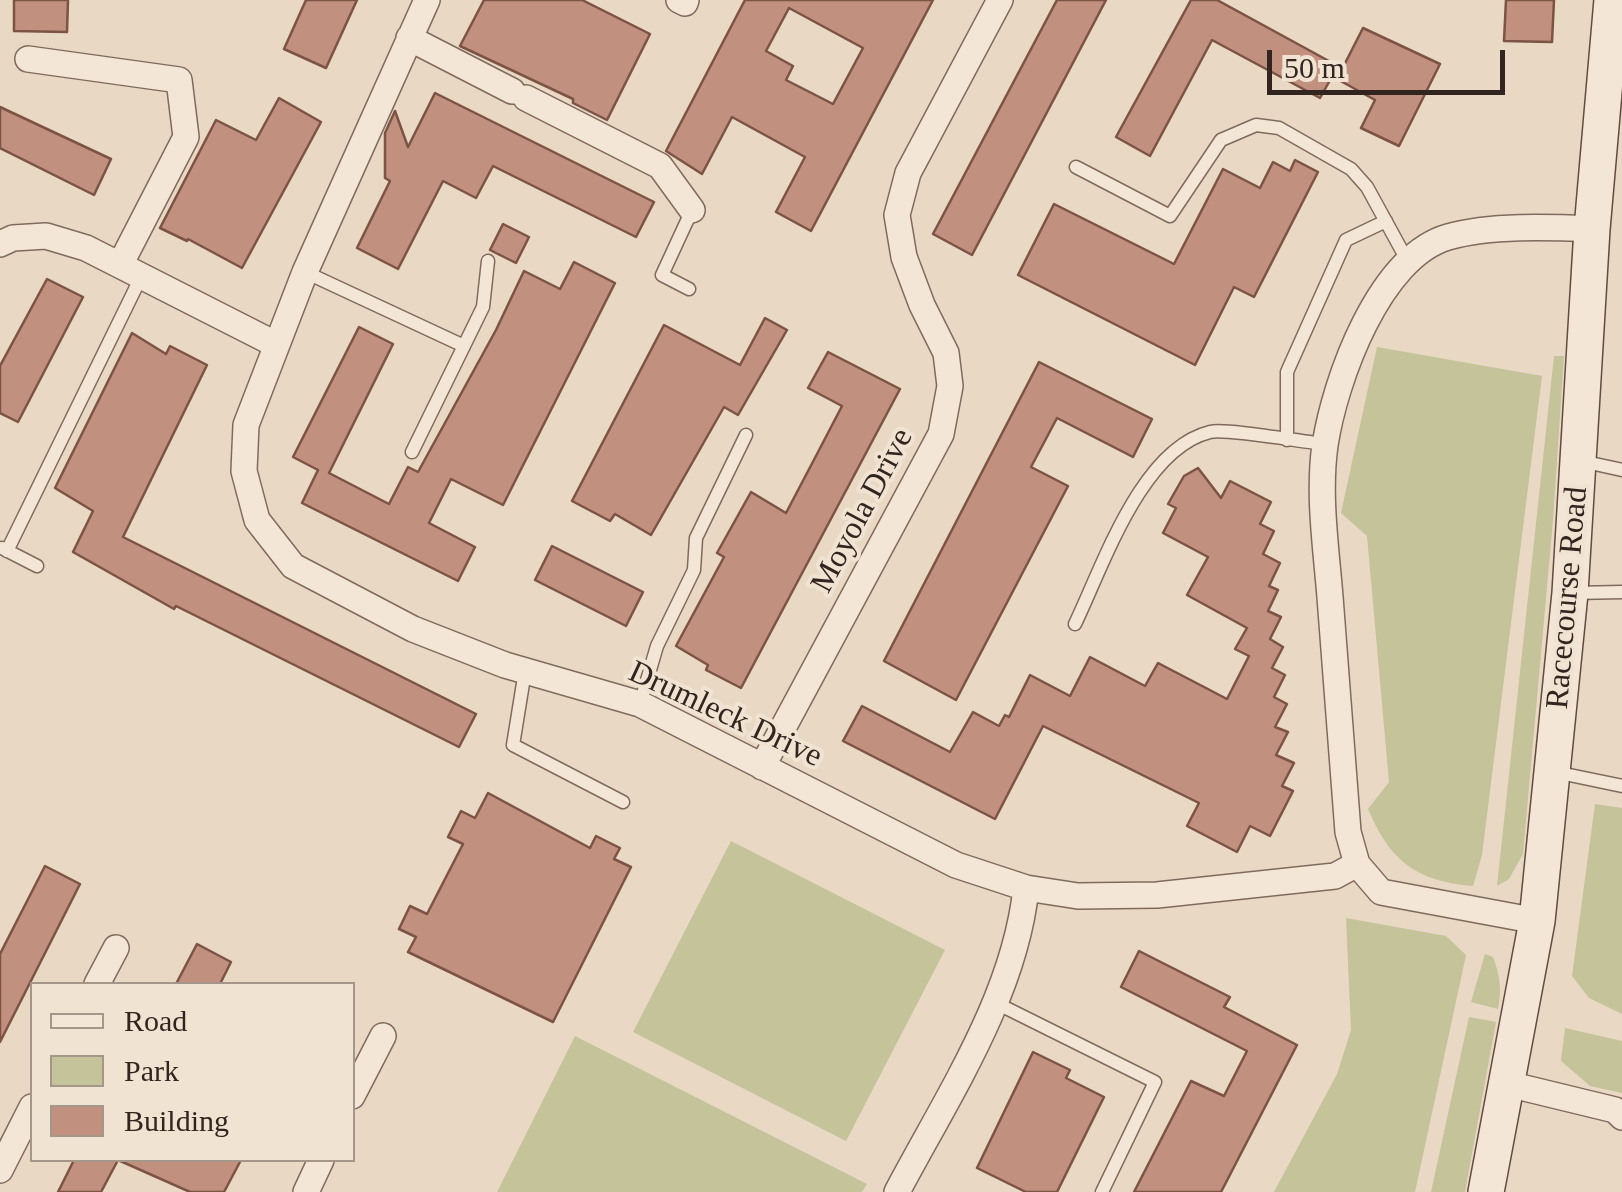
<!DOCTYPE html>
<html>
<head>
<meta charset="utf-8">
<style>
  body { margin:0 }
  #map { position:relative; width:1622px; height:1192px; overflow:hidden; background:#e8d8c4; font-family:Georgia,serif }
  canvas { display:block }
  .legend { position:absolute; left:30px; top:982px; width:325px; height:180px; box-sizing:border-box; background:#f0e3d2; border:2px solid #a4978a; margin:0; padding:12px 18px; list-style:none; font-size:30px; color:#32251f }
  .legend li { display:flex; align-items:center; gap:20px; height:50px }
  .legend b { width:50px; border:2px solid #a4978a }
  .scale { position:absolute; left:1267px; top:50px; width:238px; height:45px; box-sizing:border-box; border:5px solid #32251f; border-top:0; padding-left:12px; font-size:30px; line-height:35px; white-space:nowrap; color:#32251f; -webkit-text-stroke:8px #f0e3d2; paint-order:stroke }
</style>
</head>
<body>
<div id="map">
<canvas width="1622" height="1192"></canvas>
<ul class="legend">
<li><b style="height:12px;background:#f4e6d6"></b>Road</li>
<li><b style="height:28px;background:#c4c399"></b>Park</li>
<li><b style="height:28px;background:#c1907e"></b>Building</li>
</ul>
<div class="scale">50 m</div>
</div>
<script>
const ctx = document.querySelector('canvas').getContext('2d');
ctx.lineJoin = 'round';
function fill(path, color) {
  ctx.fillStyle = color;
  ctx.fill(path, 'evenodd');
}
function strokePath(path, color, width, dash) {
  ctx.strokeStyle = color;
  ctx.lineWidth = width;
  ctx.lineCap = dash ? 'butt' : 'round';
  ctx.setLineDash(dash || []);
  ctx.stroke(path);
}
function drawText(font, color, halo, rows, align = 'center') {
  ctx.font = font + ' Georgia,serif';
  ctx.lineWidth = 8;
  ctx.setLineDash([]);
  ctx.textBaseline = 'middle';
  ctx.strokeStyle = halo;
  ctx.fillStyle = color;
  for (const [text, x, y, turn = 0] of rows) {
    ctx.save();
    ctx.translate(x, y);
    ctx.rotate((+turn || 0) * Math.PI / 180);
    ctx.textAlign = isNaN(turn) ? turn : align;
    if (halo) ctx.strokeText(text, 0, 0);
    ctx.fillText(text, 0, 0);
    ctx.restore();
  }
}
fill(new Path2D(`
  M1377,347L1542,376L1482,855L1473,886C1416,881 1390,861 1368,809L1389,782L1367,536L1341,513Z
  M1554,356H1564L1553,520L1523,854L1509,879L1497,886Z
  M1595,804L1622,808V1014L1589,998L1572,976Z
  M731,841L945,950L846,1141L633,1032Z
  M1346,918L1446,936L1466,955L1415,1192H1274L1337,1074L1351,1030Z
  M1485,954L1493,957C1500,976 1502,989 1498,1009L1471,1002Z
  M1469,1017L1496,1022L1465,1192H1431Z
  M1565,1028L1622,1041V1093L1590,1086L1561,1061Z
  M575,1036L867,1184L862,1192H497Z`), '#c4c399');
const building = new Path2D(`
  M14,0H68L67,32L14,31Z
  M306,0H357L326,68L284,49Z
  M484,0H582L650,34L607,120L573,103V99L460,46Z
  M745,0H933L811,231L776,212L805,157L732,117L702,174L666,151ZM789,8L863,48L833,104L786,80L793,66L766,51Z
  M1057,0H1106L972,255L933,234Z
  M1191,0H1217L1338,66L1320,98L1212,40L1150,156L1116,137Z
  M1506,0H1554L1552,42L1504,41Z
  M1363,28L1440,64L1399,146L1361,128L1375,100L1337,79Z
  M435,93L654,202L636,237L493,166L476,198L443,181L398,269L357,248L390,181L385,178V133L395,111L408,147Z
  M279,98L321,122L242,268L188,239L187,241L160,228L216,120L256,140Z
  M0,107L111,159L94,195L0,148Z
  M1295,160L1318,172L1254,297L1234,287L1195,365L1018,275L1054,204L1174,264L1223,169L1260,188L1273,162L1290,171Z
  M503,224L529,237L516,263L490,250Z
  M574,262L615,283L503,505L451,479L429,523L475,547L458,581L302,503L318,470L293,457L359,327L393,344L329,473L389,504L408,467L418,472L496,330L524,271L560,289Z
  M47,279L83,297L18,422L0,413V366Z
  M765,318L787,330L738,415L724,407L651,535L615,514L610,521L572,501L664,325L740,365Z
  M132,333L166,354L170,346L207,365L123,537L476,714L459,747L176,606L174,609L73,552L93,511L55,488Z
  M828,352L900,389L741,688L706,670L708,665L676,646L724,557L717,553L751,492L786,513L817,454L842,406L808,388Z
  M1039,362L1152,419L1133,457L1057,418L1031,467L1068,486L956,700L884,661Z
  M1198,468L1221,498L1230,481L1271,502L1260,524L1274,531L1263,554L1280,563L1269,586L1278,590L1268,611L1281,617L1270,639L1283,647L1272,668L1285,675L1274,697L1287,704L1275,727L1288,732L1276,755L1294,763L1282,786L1293,791L1270,836L1250,826L1237,852L1187,826L1199,803L1043,726L995,819L843,741L862,706L950,752L973,712L999,726L1005,715L1009,717L1030,675L1070,696L1090,657L1145,686L1158,663L1227,699L1249,656L1235,649L1247,628L1187,595L1208,557L1163,533L1176,508L1168,504L1184,476Z
  M552,546L643,592L626,626L535,580Z
  M488,793L590,848L596,836L620,848L614,859L631,867L553,1022L408,952L416,937L399,929L410,906L427,914L463,844L448,837L461,811L475,818Z
  M45,866L80,884L0,1042V954Z
  M197,944L231,962L220,984H176Z
  M1139,951L1230,997L1224,1007L1297,1045L1221,1192H1134L1191,1081L1224,1096L1247,1051L1121,987Z
  M1033,1052L1070,1070L1066,1078L1104,1097L1057,1192H1026L977,1168Z
  M74,1160H241L224,1192H190L118,1160L101,1192H58Z`);
fill(building, '#c1907e');
strokePath(building, '#7c5345', 2.5);
const lane = new Path2D(`
  M1076,167L1170,216L1221,140L1256,125L1279,128L1351,169L1367,187L1407,260
  M305,272L464,346
  M689,289L662,275L692,210
  M1287,440V372L1346,240L1386,221
  M412,452L483,307L488,261
  M1581,461L1622,470
  M2,548L37,566
  M7,551L141,277
  M1573,593L1622,592
  M1075,624C1103,566 1141,449 1210,432C1226,428 1303,442 1325,444
  M525,671L513,745L623,802
  M640,704L657,646L694,570L696,538L746,435
  M1555,772L1622,786
  M996,1003L1155,1082L1102,1192`);
const street = new Path2D(`
  M427,0L305,272L246,425L244,471L257,520L293,566L413,629L505,665L640,704L956,865L1026,888L1078,896L1157,895L1335,876L1357,864L1381,892L1537,921
  M679,0L685,3L686,0
  M409,38L512,91
  M28,59L179,80L186,137L120,265
  M526,98L660,166L692,210
  M0,244L13,238L46,236L86,248L275,344
  M762,767L941,434L950,386L946,353L922,305L904,257L897,215L908,173L1000,0
  M1357,864L1348,832C1342,754 1336,675 1330,597C1326,547 1318,495 1325,445C1335,380 1379,257 1448,237C1490,225 1549,227 1592,229
  M97,984L116,948
  M1508,1084L1615,1110L1622,1117
  M352,1096L383,1036
  M0,1170L32,1107
  M306,1192L321,1160
  M897,1192C947,1097 1015,996 1026,888`);
const secondary = new Path2D(`
  M1486,1192L1537,921L1570,593L1592,229L1612,0`);
strokePath(lane, '#806a5d', 15);
strokePath(street, '#806a5d', 28);
strokePath(secondary, '#624c40', 38);
strokePath(lane, '#f4e6d6', 12);
strokePath(street, '#f4e6d6', 25);
strokePath(secondary, '#f4e6d6', 35);
drawText('32px', '#32251f', '#f0e3d2', [
  ["Moyola Drive",863,511,-62],
  ["Racecourse Road",1568,598,-85],
  ["Drumleck Drive",725,715,25]
]);
</script>
</body>
</html>
